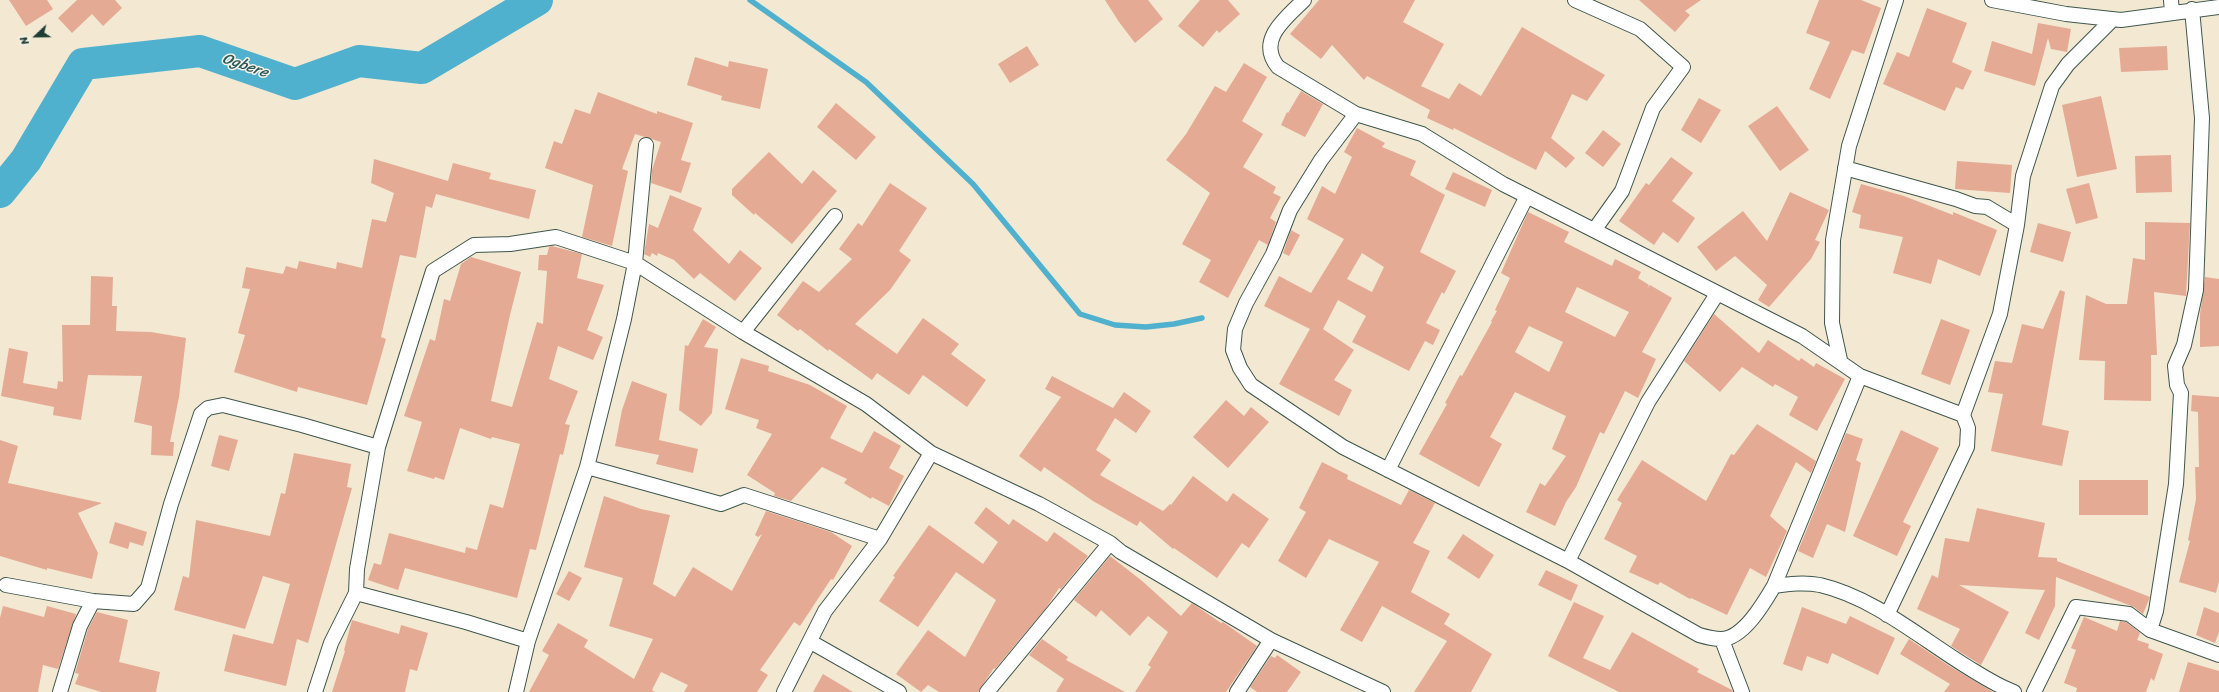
<!DOCTYPE html>
<html>
<head>
<meta charset="utf-8">
<style>
  body { margin:0 }
  #map { position:relative; width:2219px; height:692px; overflow:hidden; background:#f3e8d2; font-family:Sriracha,sans-serif }
  canvas { display:block }
  .north { position:absolute; left:16px; top:16px; width:40px; height:40px; -webkit-text-stroke:3px #f7f3e8; paint-order:stroke; rotate:248deg; font-size:11px; font-weight:700; line-height:16px; text-align:center; color:#1f3d34 }
  .north::after { content:''; display:block; margin:auto; width:14px; height:18px; background:#1f3d34; clip-path:polygon(50% 0,100% 100%,50% 72%,0 100%) }
</style>
</head>
<body>
<div id="map">
<canvas width="2219" height="692"></canvas>
<div class="north">N</div>
</div>
<script>
const ctx = document.querySelector('canvas').getContext('2d');
ctx.lineJoin = 'round';
function strokePath(path, color, width, dash) {
  ctx.strokeStyle = color;
  ctx.lineWidth = width;
  ctx.lineCap = dash ? 'butt' : 'round';
  ctx.setLineDash(dash || []);
  ctx.stroke(path);
}
function fill(path, color) {
  ctx.fillStyle = color;
  ctx.fill(path, 'evenodd');
}
function drawText(font, color, halo, rows, align = 'center') {
  ctx.font = font + ' Sriracha,sans-serif';
  ctx.lineWidth = 3;
  ctx.setLineDash([]);
  ctx.textBaseline = 'middle';
  ctx.strokeStyle = halo;
  ctx.fillStyle = color;
  for (const [text, x, y, turn = 0] of rows) {
    ctx.save();
    ctx.translate(x, y);
    ctx.rotate((+turn || 0) * Math.PI / 180);
    ctx.textAlign = isNaN(turn) ? turn : align;
    if (halo) ctx.strokeText(text, 0, 0);
    ctx.fillText(text, 0, 0);
    ctx.restore();
  }
}
strokePath(new Path2D(`
  M750,0L866,82L973,184L1080,314L1115,325L1146,327L1174,324L1202,318`), '#4fb1ce', 5.5);
strokePath(new Path2D(`
  M0,192L26,160L83,64L200,51L295,84L359,61L422,68L537,0`), '#4fb1ce', 32);
fill(new Path2D(`
  M9,0H47L53,9L26,26Z
  M77,0H115L122,8L103,26L92,14L72,33L58,18Z
  M1105,0H1148L1163,19L1135,43L1119,22Z
  M1200,0H1228L1240,14L1219,33L1217,30L1203,47L1178,26Z
  M1319,0H1415L1403,22L1444,44L1421,86L1449,99L1459,83L1481,96L1522,27L1605,75L1587,101L1572,94L1551,138L1575,158L1566,168L1545,151L1536,170L1454,128L1453,130L1427,118L1430,110L1367,76L1364,80L1332,45L1321,59L1290,34Z
  M1639,0H1701L1685,11L1690,15L1675,32Z
  M1819,0H1861L1881,8L1864,54L1852,50L1830,99L1809,89L1830,42L1806,33Z
  M1927,8L1967,23L1952,62L1972,71L1963,90L1956,87L1945,111L1883,84L1897,52L1909,57Z
  M2038,23L2071,29L2067,52L2051,49L2048,38L2035,86L1984,71L1992,41L2032,54Z
  M1027,46L1039,65L1010,83L998,64Z
  M2167,46L2168,70L2121,72L2119,48Z
  M695,57L728,67L729,61L768,69L760,109L721,100L722,96L687,85Z
  M1244,63L1267,77L1242,121L1263,134L1243,167L1276,187L1273,193L1281,197L1270,218L1276,222L1268,245L1259,240L1228,298L1199,282L1211,260L1182,244L1210,193L1166,160L1186,134L1215,86L1226,92Z
  M1301,91L1323,104L1305,137L1281,125L1287,112L1288,113Z
  M598,92L657,114V111L693,123L681,160L691,163L681,193L651,183L652,170L661,142L635,134L622,169L628,171L612,246L582,237L593,185L545,168L554,141L562,144L575,109L590,114Z
  M2101,96L2117,169L2077,177L2062,105Z
  M1699,98L1721,110L1701,143L1681,130Z
  M836,103L876,137L856,160L817,127Z
  M1777,106L1809,150L1780,171L1748,126Z
  M1357,128L1385,143L1382,147L1416,161L1410,175L1445,195L1420,252L1456,271L1444,294L1442,292L1426,323L1440,330L1433,345L1425,341L1409,371L1352,342L1366,316L1338,300L1323,329L1354,350L1334,380L1352,390L1339,416L1279,384L1310,329L1264,306L1279,276L1311,293L1344,239L1307,219L1322,186L1335,194L1352,157L1344,152ZM1362,253L1384,267L1372,292L1347,279Z
  M1603,130L1621,144L1603,167L1585,153Z
  M769,152L802,184L813,170L837,191L792,244L755,213L754,215L732,195V189Z
  M2171,155L2172,192L2136,193L2135,156Z
  M1671,157L1693,173L1672,201L1695,218L1678,243L1663,232L1654,245L1619,221L1646,183L1649,185Z
  M374,159L448,181L453,163L491,173L489,179L536,190L529,219L436,194L432,208L426,206L416,258L400,255L381,337L386,339L367,405L298,387L297,392L234,372L245,335L238,333L250,289L242,288L246,267L283,274L286,266L297,269L299,261L336,269L337,262L362,268L372,219L386,222L394,193L371,183Z
  M1957,161L2012,165L2010,193L1955,189Z
  M1453,172L1492,190L1485,207L1445,189Z
  M890,183L927,208L899,251L911,260L890,290L855,324L897,354L923,318L959,344L951,354L986,380L967,407L923,375L909,395L877,373L872,380L829,349L828,351L800,329L798,331L777,315L803,281L819,292L852,259L839,249L858,223L862,226Z
  M2089,183L2098,218L2076,224L2066,189Z
  M1861,184L1904,196L1953,215V212L1997,230L1980,276L1938,259L1931,284L1893,273L1903,237L1859,228L1861,215L1852,212Z
  M1790,192L1829,210L1815,240L1820,242L1811,259L1769,307L1758,300L1767,285L1735,256L1716,271L1697,247L1743,211L1767,241Z
  M670,195L702,208L693,230L729,264L740,250L762,268L735,301L700,273L694,279L674,260L658,253L657,256L652,253L650,257L644,254L649,224L658,228Z
  M1528,212L1569,232L1564,242L1612,266L1615,259L1641,272L1638,278L1649,285L1647,288L1650,285L1672,298L1642,352L1656,359L1638,398L1625,391L1604,434L1600,432L1576,487L1566,502L1555,526L1526,512L1540,483L1545,486L1566,456L1552,449L1566,416L1515,392L1490,437L1502,444L1479,487L1419,454L1447,404L1445,403L1460,375L1462,376L1492,322L1491,321L1497,311L1495,310L1510,278L1501,273ZM1577,287L1629,312L1615,337L1565,312ZM1529,326L1563,342L1549,372L1515,352Z
  M2145,222L2190,223L2186,296L2154,292L2157,355H2151V401L2104,400L2105,361L2079,360L2086,295L2106,304H2127L2133,258L2145,260Z
  M2038,223L2071,232L2063,262L2030,252Z
  M1291,230L1300,235L1289,256L1283,253Z
  M552,246L582,254L577,278L604,285L587,330L603,337L593,360L558,346L549,379L578,391L565,424L570,425L563,455L560,454L536,550L530,549L517,598L405,568L398,590L368,580L374,563L381,565L389,533L465,553L466,547L477,550L490,504L503,508L520,444L492,437L491,439L460,428L444,480L435,477L434,479L407,471L422,422L404,416L430,339L435,341L444,299L450,301L461,264L471,257L521,272L510,315L491,401L512,407L537,322L543,324L547,271L538,270L539,255H547L549,247Z
  M91,276L113,277L112,306H117L116,331L151,332L186,338L179,397L170,442H174L173,456L151,455L152,426L134,422L142,376L88,375L81,420L53,415L54,407L1,396L9,348L28,352L23,383L57,389L58,381L63,382L62,325H90Z
  M2205,277L2219,279V346L2200,347V314Z
  M2060,290L2065,292L2042,425L2069,431L2062,466L1991,451L2003,394L1988,392L1995,361L2012,363L2022,324L2043,329Z
  M1714,314L1759,353L1768,340L1799,361L1801,358L1814,367L1816,363L1845,379L1817,431L1789,415L1798,397L1775,384L1773,387L1742,367L1720,392L1684,361Z
  M703,319L716,327L704,347L718,349L712,413L701,426L679,410L685,345L688,346Z
  M1941,319L1970,330L1950,385L1921,374Z
  M741,358L769,366L768,371L810,385L847,406L830,438L862,453L874,431L901,446L889,468L904,476L889,506L872,497L871,499L844,483L847,479L822,467L791,501L774,496L775,493L747,475L772,434L756,428L759,420L725,409Z
  M1052,376L1113,408L1124,392L1151,411L1136,433L1115,418L1096,450L1111,460L1100,475L1163,511L1170,504L1171,505L1193,476L1227,502L1233,493L1269,519L1249,548L1242,543L1217,578L1174,548L1173,549L1140,521L1137,526L1093,501L1044,467L1041,472L1019,456L1061,397L1045,389Z
  M632,381L667,394L659,440L698,449L693,473L656,464L659,455L615,446L622,410Z
  M2192,395L2219,397V581L2216,593L2179,582L2190,541L2188,540L2196,499L2195,467H2199L2198,412L2191,411Z
  M1226,400L1244,416L1251,407L1269,422L1228,468L1193,437Z
  M1757,424L1816,461L1811,473L1796,462L1770,516L1787,531L1766,577L1750,568L1727,615L1691,598L1690,599L1660,582L1658,585L1629,572L1637,556L1604,539L1622,503L1617,500L1642,460L1706,501L1731,454L1734,455Z
  M1901,430L1939,448L1903,522L1911,526L1897,556L1853,536Z
  M1846,433L1863,439L1856,460L1861,463L1845,532L1827,524L1813,558L1798,551Z
  M219,435L238,440L229,471L211,466Z
  M0,440L18,446L8,483L102,503L78,513L98,553L92,579L47,568V570L0,556Z
  M294,453L351,464L347,487L352,488L308,643L297,639L286,686L224,671L233,634L273,644L290,584L263,576L245,629L174,610L183,576L189,578L196,520L270,536L281,493L285,494Z
  M1322,462L1348,475L1347,479L1401,505L1409,490L1435,503L1413,543L1430,551L1411,592L1450,614L1444,624L1492,654L1471,692H1414L1447,641L1382,606L1362,642L1340,630L1379,562L1329,539L1306,578L1278,561L1306,512L1299,508Z
  M2079,480H2148V515H2079Z
  M604,496L641,509L670,515L653,584L675,597L693,567L732,591L762,534L758,537L755,535L766,511L831,532L852,546L833,580L831,579L800,626L794,622L760,670L768,675L757,692H684L688,685L661,672L652,690L655,692H529L549,655L542,651L558,623L588,640L584,647L634,679L653,639L609,626L623,578L584,567Z
  M986,507L1009,525L1013,519L1047,542L1054,532L1088,556L1061,589L1059,588L1046,608L995,669L994,668L978,692H939L928,685L921,692L896,674L928,630L965,657L996,600L956,572L918,627L879,601L895,577L893,576L929,525L983,564L998,542L974,523Z
  M1977,508L2045,523L2038,557L2057,558V561L2150,597L2143,614L2134,607L2056,577L2055,606L2039,640L2025,633L2045,590L1959,585L2009,612L1981,665L1960,652L1951,646L1960,629L1917,609L1932,575L1938,578L1945,538L1969,542Z
  M115,522L147,532L143,546L130,542L128,549L109,543Z
  M1463,534L1494,555L1479,579L1447,558Z
  M1110,556L1141,580L1181,616L1192,603L1221,623L1223,622L1257,646L1226,692H1135L1151,667L1148,665L1168,632L1148,616L1130,636L1101,610L1096,617L1074,600Z
  M1546,570L1578,585L1571,601L1538,585Z
  M569,571L582,578L569,601L556,594Z
  M1574,602L1604,616L1583,658L1610,670L1632,632L1699,669L1697,672L1732,690L1733,692H1619L1548,656Z
  M3,606L44,617L47,606L76,614L58,669L43,665L38,692H0V618Z
  M1802,607L1846,624L1850,616L1895,638L1878,675L1832,653L1828,664L1807,656L1802,671L1783,664Z
  M2204,607L2219,613V632L2215,643L2196,635Z
  M97,612L128,620L119,662L160,672L156,692H101L75,684L79,674L75,673L88,629Z
  M2084,617L2117,631L2120,621L2126,622L2140,633L2137,640L2149,644L2148,648L2163,654L2154,681L2151,678L2146,692H2076L2077,688L2064,683L2076,650L2071,648Z
  M352,620L399,634L401,625L428,633L417,671L410,669L405,692H332L345,651L344,650Z
  M1042,639L1068,657L1066,660L1125,692H1056L1064,679L1029,655Z
  M1909,639L1951,667L1993,692H1944L1950,684L1900,654Z
  M1277,655L1301,672L1287,692H1257L1250,687L1271,656L1275,658Z
  M2188,662L2219,671V692H2179Z
  M823,674L853,692H813Z`), '#e4aa94');
const street = new Path2D(`
  M1304,0C1286,18 1256,40 1278,67L1356,114L1422,134L1503,184L1802,336L1860,376L1963,415
  M1575,0L1640,29L1683,67L1653,108L1622,191L1595,229
  M1992,0L2066,14L2121,20L2219,7
  M2171,0L2172,13
  M1356,114L1321,160L1290,210L1273,254L1246,303L1235,329L1233,350L1240,368L1251,385L1343,447L1568,561L1699,635C1706,637 1714,639 1721,639C1743,639 1764,603 1774,586C1789,584 1804,582 1820,585C1876,598 1925,642 1974,671C1987,679 2000,687 2014,692
  M1845,168L1956,199L1975,206L1987,207L2017,225
  M743,332L835,216
  M1840,360L1832,323L1833,240L1849,146L1896,0
  M587,467L721,504L744,495L880,539
  M1388,470L1527,196
  M1110,543L1121,552L1271,640L1383,692
  M1568,561L1648,402L1717,294
  M6,585L93,601L134,604L148,588L171,504L201,414L208,408L223,405L302,425L378,447
  M1774,586L1860,376
  M356,593L466,622L528,641
  M1887,615L1967,447L1968,428L1963,415L2000,314L2017,225L2023,176L2052,86L2068,64L2113,19
  M2150,630L2156,611L2176,484L2181,393L2177,385L2175,366L2184,345L2196,290L2202,118L2192,9
  M1722,640L1742,692
  M811,642L899,692
  M60,692L80,626L93,601
  M315,692L331,643L356,593L357,569L378,447L433,271L474,245L510,244L556,237L635,263L743,332L866,404L931,453L1039,504L1110,543L987,692
  M516,692L528,641L587,467L624,319L635,263L646,145
  M784,692L825,611L880,539L931,453
  M1237,692L1271,640
  M2034,692L2076,607L2129,614L2150,630L2219,655`);
strokePath(street, '#3f574c', 16);
strokePath(street, '#fff', 14);
drawText('italic 15px', '#2b5a5a', '#f7f3e8', [
  ["Ogbere",245,66,19]
]);
</script>
</body>
</html>
